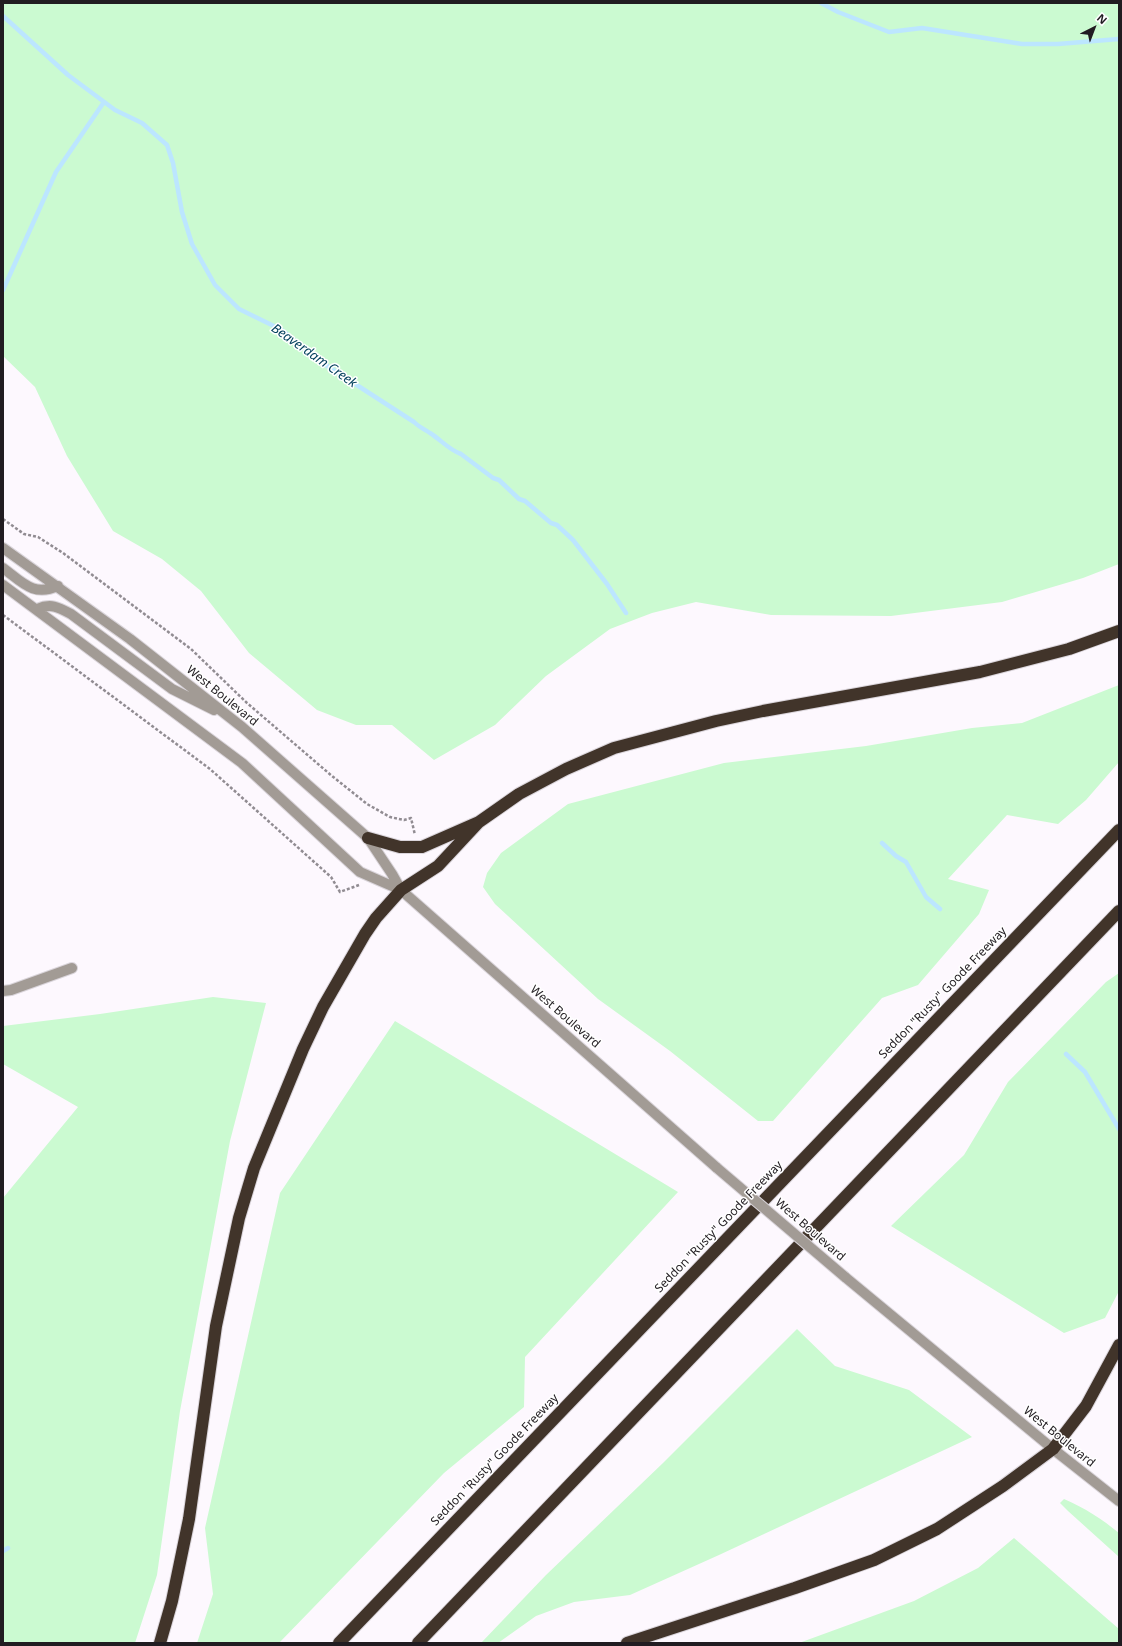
<!DOCTYPE html>
<html>
<head>
<meta charset="utf-8">
<style>
  body { margin:0 }
  #map { position:relative; width:1122px; height:1646px; overflow:hidden; background:#fdf8fe; font-family:"Noto Sans",sans-serif }
  canvas { display:block }
  .frame { position:absolute; inset:0; border:4px solid #211c21; pointer-events:none }
  .north { position:absolute; left:1074px; top:8px; width:40px; height:40px; -webkit-text-stroke:3px #fff; paint-order:stroke; rotate:42deg; font-size:11px; font-weight:700; line-height:16px; text-align:center; color:#211c21 }
  .north::after { content:''; display:block; margin:auto; width:14px; height:18px; background:#211c21; clip-path:polygon(50% 0,100% 100%,50% 72%,0 100%) }
</style>
</head>
<body>
<div id="map">
<canvas width="1122" height="1646"></canvas>
<div class="frame"></div>
<div class="north">N</div>
</div>
<script>
const ctx = document.querySelector('canvas').getContext('2d');
ctx.lineJoin = 'round';
function fill(path, color) {
  ctx.fillStyle = color;
  ctx.fill(path, 'evenodd');
}
function strokePath(path, color, width, dash) {
  ctx.strokeStyle = color;
  ctx.lineWidth = width;
  ctx.lineCap = dash ? 'butt' : 'round';
  ctx.setLineDash(dash || []);
  ctx.stroke(path);
}
function drawText(font, color, halo, rows, align = 'center') {
  ctx.font = font + ' "Noto Sans",sans-serif';
  ctx.lineWidth = 3;
  ctx.setLineDash([]);
  ctx.textBaseline = 'middle';
  ctx.strokeStyle = halo;
  ctx.fillStyle = color;
  for (const [text, x, y, turn = 0] of rows) {
    ctx.save();
    ctx.translate(x, y);
    ctx.rotate((+turn || 0) * Math.PI / 180);
    ctx.textAlign = isNaN(turn) ? turn : align;
    if (halo) ctx.strokeText(text, 0, 0);
    ctx.fillText(text, 0, 0);
    ctx.restore();
  }
}
fill(new Path2D(`
  M3,3H1119V564L1083,578L1002,602L891,616L771,615L696,602L652,613L610,629L546,676L495,725L434,760L392,725H356L317,710L249,653L201,591L162,559L113,531L67,456L35,387L3,356Z
  M1119,685V762L1086,800L1058,824L1007,815L948,879L989,890L979,914L918,985L882,998L773,1121H758L670,1051L598,999L495,904L483,887L487,873L501,853L568,804L724,763L866,746L972,728L1022,723Z
  M1119,973V1291L1105,1318L1064,1333L891,1226L964,1155L1008,1082L1106,982Z
  M213,997L266,1003L230,1141L180,1411L157,1575L135,1643H3V1198L78,1107L3,1064V1026L100,1014Z
  M395,1021L678,1192L525,1357L524,1407L444,1473L279,1643H197L213,1594L205,1528L280,1193Z
  M797,1329L835,1366L909,1390L972,1437L719,1555L630,1595L574,1602L536,1616L498,1643H481L546,1575L663,1463Z
  M1064,1499C1085,1508 1102,1519 1119,1533V1557L1068,1511L1060,1503Z
  M1014,1538L1119,1629V1643H799L914,1601L978,1568Z`), '#cbfad1');
strokePath(new Path2D(`
  M821,3L838,12L889,32L922,28L1022,44H1058L1119,39
  M3,16L68,75L115,110L142,123L167,145L173,163L182,212L192,244L215,285L239,309L282,330L318,360L414,422C419,427 424,429 430,433C440,439 449,450 461,454L493,478L499,480L519,499L525,501L551,523L557,525L573,540L607,584L626,613
  M3,290L56,172L104,102
  M882,843L896,856L906,862L926,897L940,909
  M1066,1054L1085,1072L1119,1129
  M3,1551L8,1548`), '#bce6ff', 4.5);
const minor = new Path2D(`
  M3,991L11,990L72,968`);
const tertiary = new Path2D(`
  M3,548L130,639L242,727L368,838L392,874L401,890
  M3,568C22,582 33,597 58,586
  M3,585L242,763L360,872L401,890L717,1168
  M37,609C51,603 58,607 71,614L172,689L214,710
  M845,1277L1053,1449L1119,1501`);
const motorway = new Path2D(`
  M368,838L400,847H422L479,822L519,794L566,769L614,748L716,721L763,711L980,672L1069,649L1119,631
  M160,1643L172,1601L189,1519L216,1326L239,1218L254,1168L303,1049L323,1007L365,934L376,918L401,890L438,866L479,822
  M339,1643L1119,830
  M418,1643L1119,911
  M627,1643L795,1588L874,1560L937,1529L1003,1486L1053,1449L1086,1406L1119,1345`);
strokePath(minor, '#dad5db', 12);
strokePath(tertiary, '#dad5db', 12);
strokePath(motorway, '#dad5db', 14);
strokePath(new Path2D(`
  M3,519L24,534L38,537L63,553L191,649L247,703L332,776L367,804L390,817L404,820L411,818L415,835
  M3,615L210,769L331,877L340,892L359,885`), '#918c92', 2.5, [3, 2]);
strokePath(minor, '#a29b95', 10);
strokePath(tertiary, '#a29b95', 10);
strokePath(motorway, '#41342a', 12);
const tertiaryBridge = new Path2D(`
  M717,1168L845,1277`);
strokePath(tertiaryBridge, '#dad5db', 12, []);
strokePath(tertiaryBridge, '#a29b95', 10);
drawText('12px', '#211c21', '#fff', [
  ["West Boulevard",222,696,39],
  ["Seddon \"Rusty\" Goode Freeway",943,993,-46],
  ["West Boulevard",565,1017,41],
  ["Seddon \"Rusty\" Goode Freeway",719,1227,-46],
  ["West Boulevard",810,1230,41],
  ["West Boulevard",1059,1437,39],
  ["Seddon \"Rusty\" Goode Freeway",495,1460,-46]
]);
drawText('italic 13px', '#05425e', '#fff', [
  ["Beaverdam Creek",314,356,35]
]);
</script>
</body>
</html>
